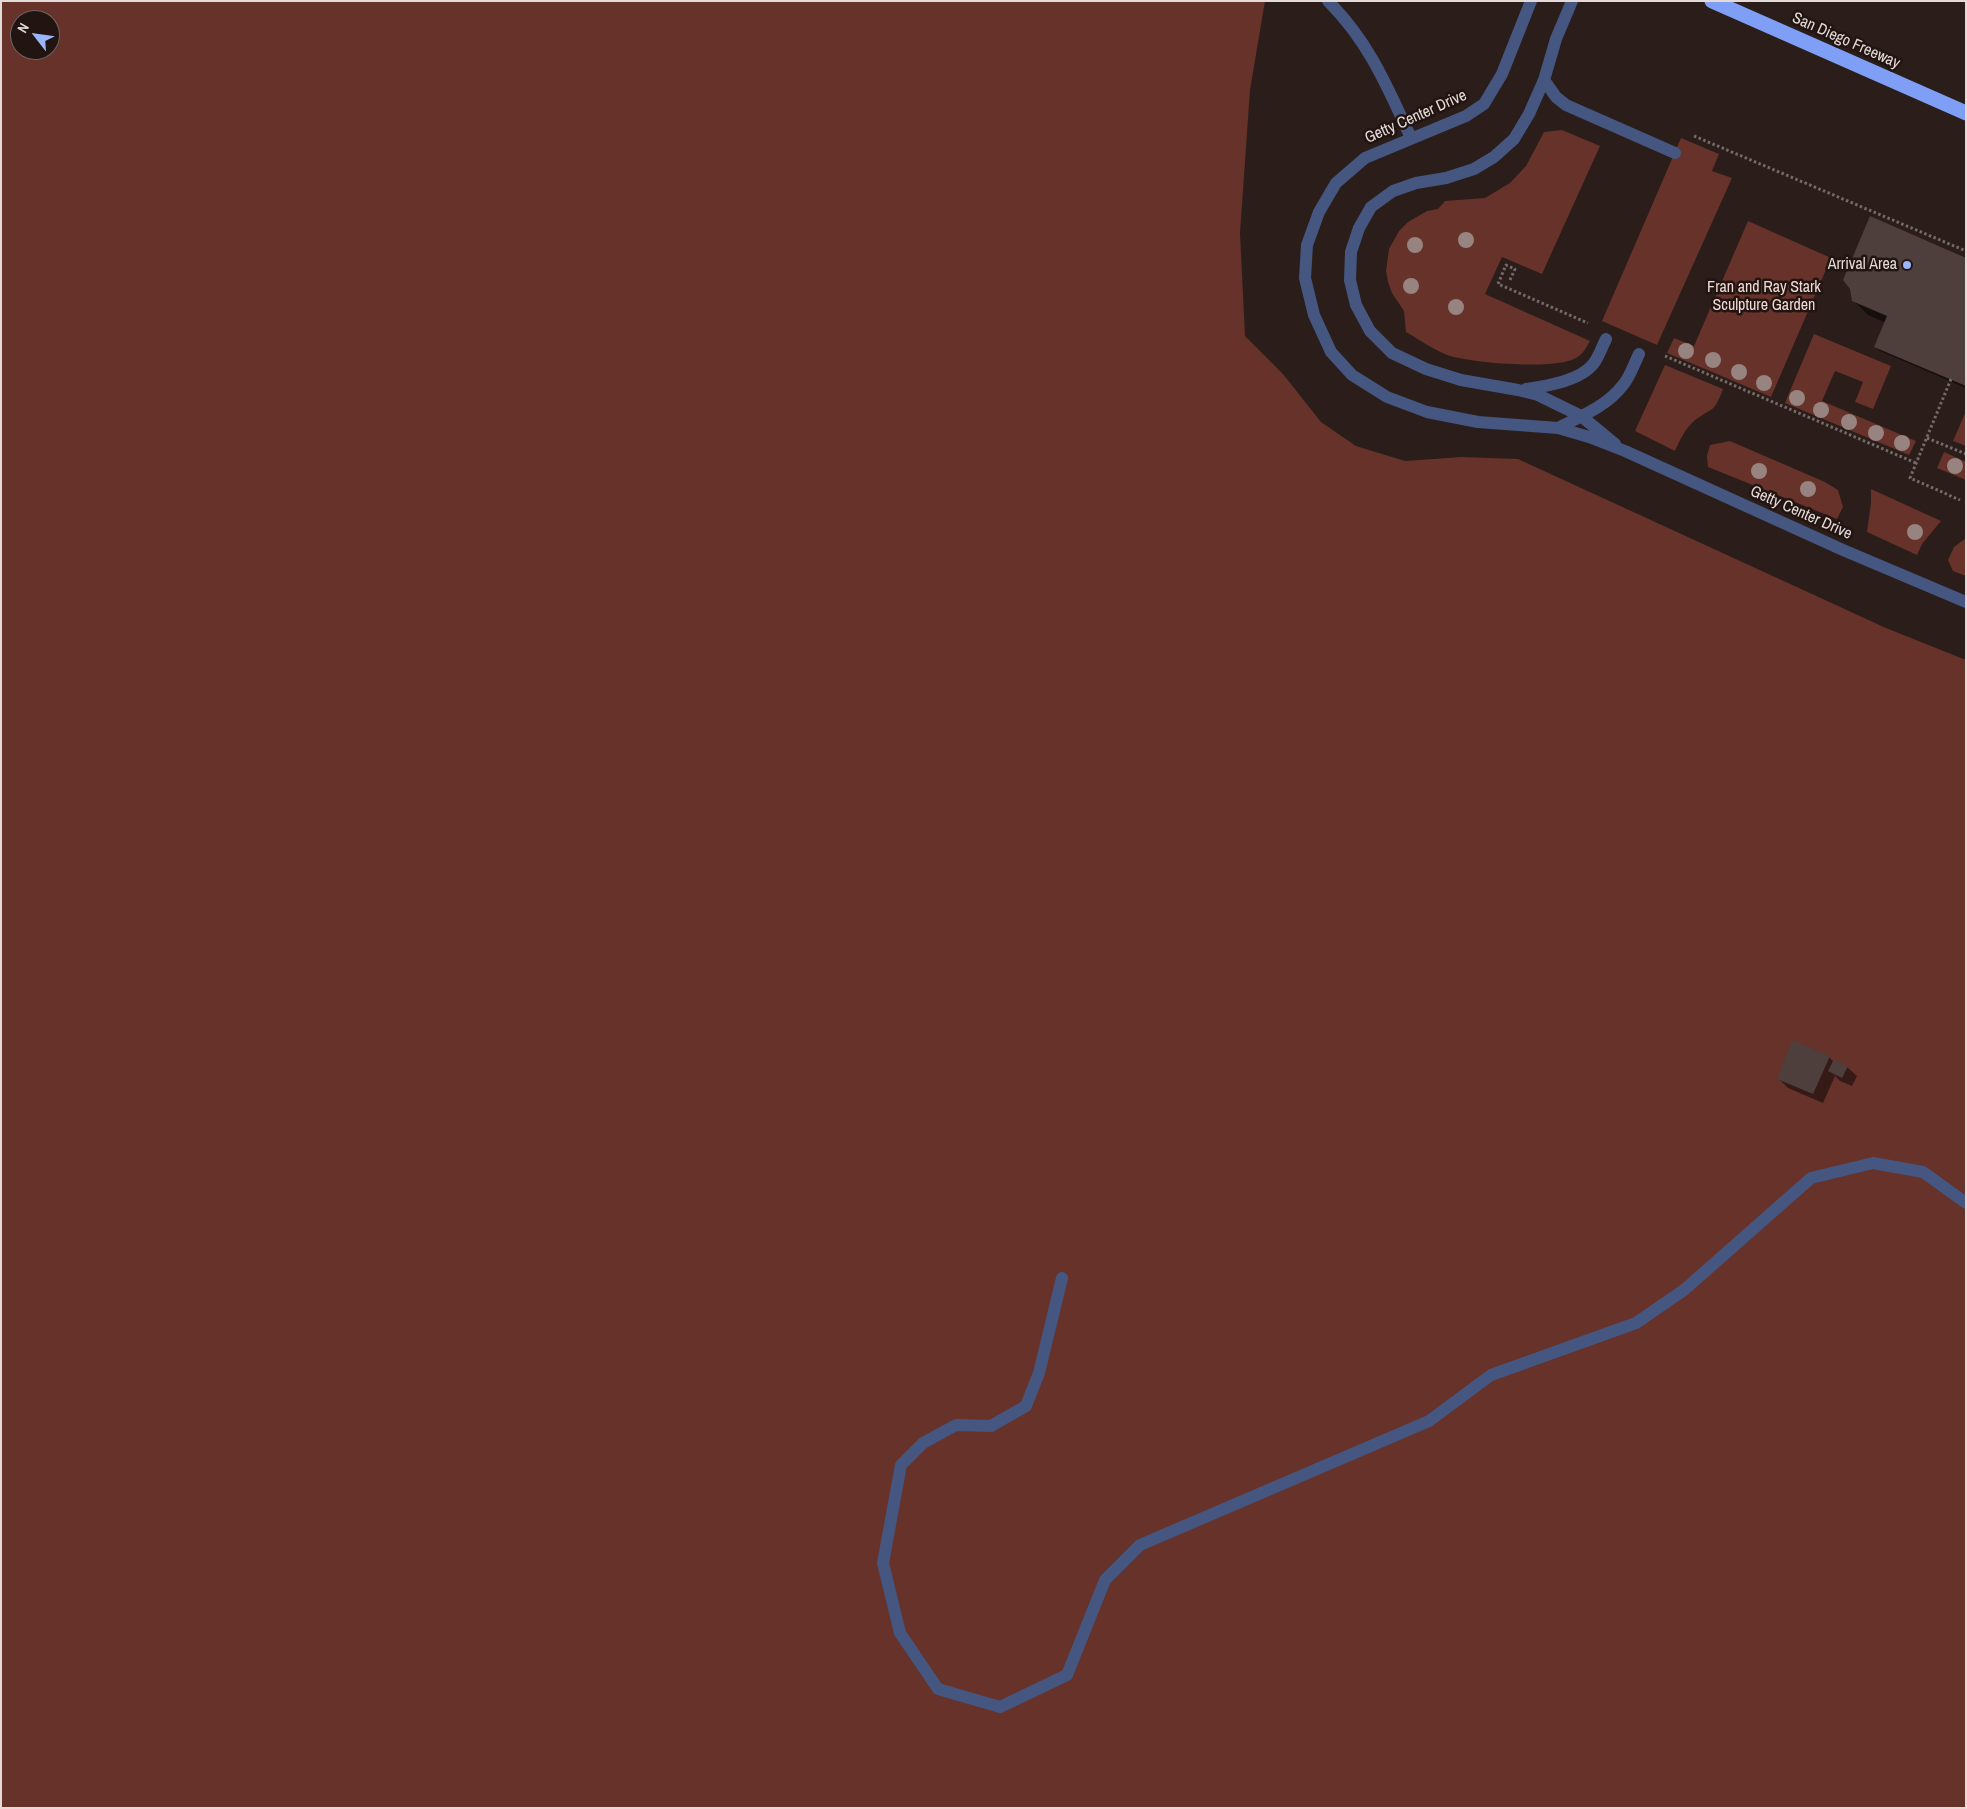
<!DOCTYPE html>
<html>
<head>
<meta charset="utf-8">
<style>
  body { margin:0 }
  #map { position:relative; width:1967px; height:1809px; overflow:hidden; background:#2a1d1a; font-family:"Archivo Narrow",sans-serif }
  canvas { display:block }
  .frame { position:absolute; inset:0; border:2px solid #e4dbd9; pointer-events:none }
  .north { position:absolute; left:10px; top:10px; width:50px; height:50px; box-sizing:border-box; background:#211411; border:1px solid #6f6461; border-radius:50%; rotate:300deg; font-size:14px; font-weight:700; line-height:20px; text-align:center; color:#e4dbd9 }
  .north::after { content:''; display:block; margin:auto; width:18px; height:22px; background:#99b5fd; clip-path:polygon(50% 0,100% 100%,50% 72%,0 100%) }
</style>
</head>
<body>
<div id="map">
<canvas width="1967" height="1809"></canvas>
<div class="frame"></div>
<div class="north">N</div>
</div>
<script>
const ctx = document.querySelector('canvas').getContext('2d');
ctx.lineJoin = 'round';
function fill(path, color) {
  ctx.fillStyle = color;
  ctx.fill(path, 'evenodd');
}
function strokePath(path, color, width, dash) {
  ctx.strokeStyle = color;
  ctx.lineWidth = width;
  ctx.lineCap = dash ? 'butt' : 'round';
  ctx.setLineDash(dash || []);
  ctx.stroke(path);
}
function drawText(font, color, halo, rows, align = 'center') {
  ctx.font = font + ' "Archivo Narrow",sans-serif';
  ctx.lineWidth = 5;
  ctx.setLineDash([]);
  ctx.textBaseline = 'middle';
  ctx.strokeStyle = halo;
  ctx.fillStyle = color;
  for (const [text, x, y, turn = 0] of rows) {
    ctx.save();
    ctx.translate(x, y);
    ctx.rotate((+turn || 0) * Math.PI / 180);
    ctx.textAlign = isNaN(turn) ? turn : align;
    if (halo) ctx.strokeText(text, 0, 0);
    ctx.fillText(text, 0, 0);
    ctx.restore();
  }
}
fill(new Path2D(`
  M1,1H1265L1250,90L1240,233L1245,336L1283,374L1321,422L1356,446L1405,461L1461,457L1518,459L1886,628L1966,660V1808H1ZM20,20H50V50H20Z
  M1562,130L1600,146L1542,274L1502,257L1485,294L1590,341C1586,348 1583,354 1576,358C1555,370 1473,363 1450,356C1435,351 1420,340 1406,332L1404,311L1392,293L1388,282L1386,271L1389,249L1399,231L1408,222L1427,211L1438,209L1445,201L1485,198L1510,183L1526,166L1544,132Z
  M1681,138L1719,154L1712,171L1732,178L1657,345L1602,321Z
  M1748,221L1831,258L1771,397L1667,353L1674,338L1694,346Z
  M1814,334L1891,366L1873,409L1855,402L1863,382L1835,371L1822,401L1916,441L1909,455L1785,403Z
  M1665,365L1723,389C1714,414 1712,407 1694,421C1685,429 1680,440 1675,451L1635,431Z
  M1966,411V446L1953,441Z
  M1730,441L1825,482L1838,490L1843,507L1837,519L1708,467L1707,456L1710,445Z
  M1944,452L1966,462V480L1937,468Z
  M1871,489L1941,521L1922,544L1917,555L1867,532L1871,503Z
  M1966,538V576L1953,571L1948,560L1954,547Z`), '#663229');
fill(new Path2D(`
  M1966,259V388L1880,351L1876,347L1886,323L1868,315L1853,300Z
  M1829,1057L1834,1062L1847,1067L1857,1076L1852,1086L1840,1081L1835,1076L1823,1103L1788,1088L1778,1078Z`), '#0007');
fill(new Path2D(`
  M1870,216L1966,258V386L1874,347L1887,316L1852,301L1850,289L1843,280Z
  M1792,1040L1830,1056L1813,1094L1777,1079Z
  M1834,1059L1848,1066L1842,1078L1828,1071Z`), '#4e3f3c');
strokePath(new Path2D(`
  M1694,136L1966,251
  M1510,280L1515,269L1506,265L1498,284L1588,323
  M1965,343H1966
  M1665,356L1916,463
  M1951,379L1910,478L1960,500
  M1927,438L1966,454`), '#756a67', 3, [2.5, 2.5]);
strokePath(new Path2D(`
  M1328,1C1369,42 1387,86 1411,138
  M1531,1L1502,74L1484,104L1466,116L1365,158L1336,183L1319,212L1307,245L1305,278L1314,315L1331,352L1352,375L1387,397L1427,412L1478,422L1558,428L1589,437L1625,451L1843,550L1966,602
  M1572,1L1556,39L1544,80L1529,114L1514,139L1494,157L1474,169L1446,178L1416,183L1393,191L1371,207L1359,228L1351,252L1350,280L1356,305L1370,331L1392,353L1426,369L1461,380L1518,390L1538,395L1581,416L1615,444
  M1544,80L1556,97L1566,105L1675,153
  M1526,389C1546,386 1581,381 1594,363C1599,356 1602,347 1606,339
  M1558,428C1581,416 1606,407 1623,385C1630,377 1634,364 1639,354
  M1062,1278L1039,1373L1026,1406L991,1426L956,1425L923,1443L901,1465L883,1563L900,1633L938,1689L1000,1707L1067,1675L1105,1580L1140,1545L1429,1421L1491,1375L1636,1323L1684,1290L1811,1178L1873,1163L1923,1172L1966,1203`), '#455681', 12);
strokePath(new Path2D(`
  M1712,1L1966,113`), '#7f9ff6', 15);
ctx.fillStyle = '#978480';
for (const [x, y] of [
  [1466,240],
  [1415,245],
  [1411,286],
  [1456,307],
  [1686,351],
  [1713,360],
  [1739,372],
  [1764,383],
  [1797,398],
  [1821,410],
  [1849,422],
  [1876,433],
  [1902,443],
  [1955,466],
  [1759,471],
  [1808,489],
  [1915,532]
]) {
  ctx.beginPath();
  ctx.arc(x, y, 8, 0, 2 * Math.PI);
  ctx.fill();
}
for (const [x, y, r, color] of [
  [1907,265,5,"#99b5fd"]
]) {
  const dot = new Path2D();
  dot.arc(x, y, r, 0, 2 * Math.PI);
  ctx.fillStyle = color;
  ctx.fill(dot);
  strokePath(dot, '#211411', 2);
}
drawText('16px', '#e4dbd9', '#211411', [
  ["San Diego Freeway",1846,41,24],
  ["Getty Center Drive",1416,117,-24],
  ["Getty Center Drive",1801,513,24]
]);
drawText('16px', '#e4dbd9', '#211411', [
  ["Arrival Area",1897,265]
], 'right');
drawText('16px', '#f0d8d4', '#211411', [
  ["Fran and Ray Stark",1764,288],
  ["Sculpture Garden",1764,306]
]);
</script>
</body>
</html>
